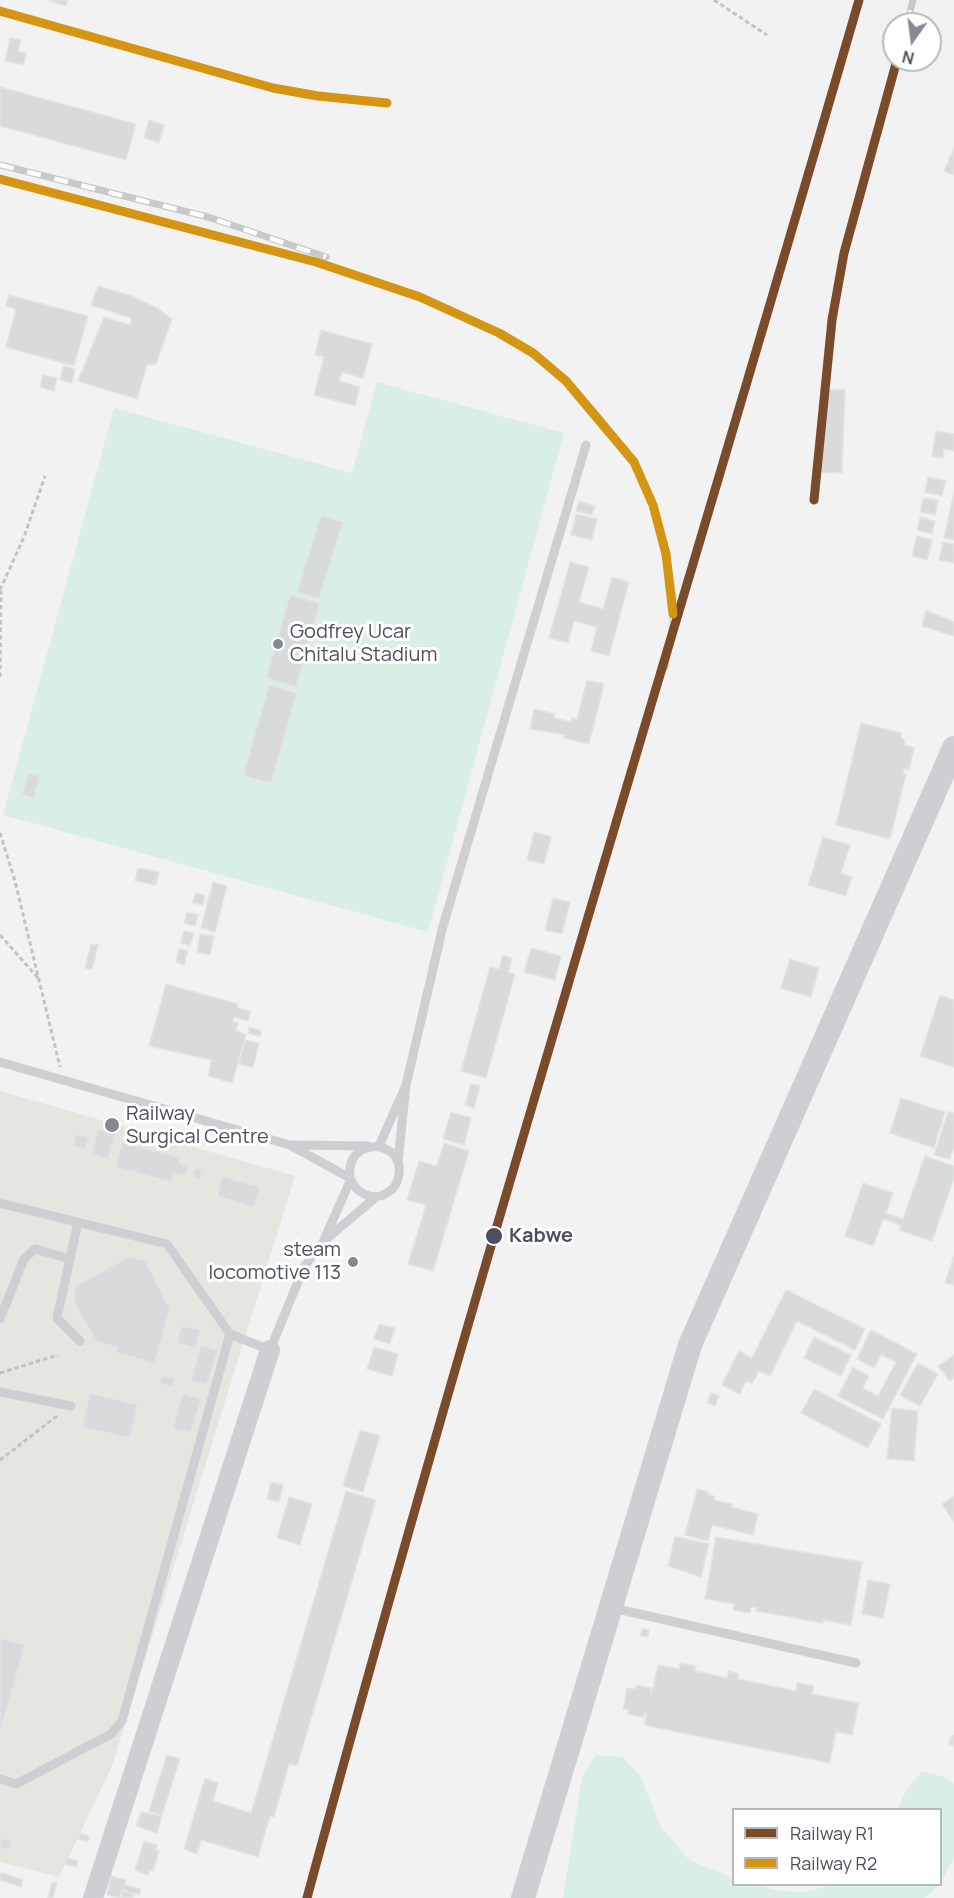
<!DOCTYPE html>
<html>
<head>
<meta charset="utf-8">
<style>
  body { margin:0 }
  #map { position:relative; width:954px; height:1898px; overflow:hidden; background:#f2f2f2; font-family:Manrope,sans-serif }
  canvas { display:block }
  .legend { position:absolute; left:732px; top:1808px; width:210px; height:78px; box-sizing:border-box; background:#fff; border:2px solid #b7b9be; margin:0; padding:8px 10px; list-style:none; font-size:18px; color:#4a505d }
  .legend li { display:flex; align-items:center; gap:12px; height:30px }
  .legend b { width:30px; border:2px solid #b7b9be }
  .north { position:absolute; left:882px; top:12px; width:60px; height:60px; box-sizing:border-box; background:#fff; border:2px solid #b7b9be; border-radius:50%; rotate:194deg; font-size:16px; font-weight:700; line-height:24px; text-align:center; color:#4a505d }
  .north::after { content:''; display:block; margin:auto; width:21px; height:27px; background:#858991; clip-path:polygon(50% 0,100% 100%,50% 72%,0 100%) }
</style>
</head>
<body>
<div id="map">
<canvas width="954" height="1898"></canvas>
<ul class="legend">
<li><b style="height:8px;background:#7a4b2a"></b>Railway R1</li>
<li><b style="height:8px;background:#d49513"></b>Railway R2</li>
</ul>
<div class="north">N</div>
</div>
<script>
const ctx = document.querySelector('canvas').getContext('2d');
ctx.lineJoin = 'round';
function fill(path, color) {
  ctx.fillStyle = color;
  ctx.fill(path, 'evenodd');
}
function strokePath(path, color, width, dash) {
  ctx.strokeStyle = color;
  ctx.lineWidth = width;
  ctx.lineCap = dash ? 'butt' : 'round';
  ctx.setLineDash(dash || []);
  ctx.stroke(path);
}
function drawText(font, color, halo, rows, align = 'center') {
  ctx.font = font + ' Manrope,sans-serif';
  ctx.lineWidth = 6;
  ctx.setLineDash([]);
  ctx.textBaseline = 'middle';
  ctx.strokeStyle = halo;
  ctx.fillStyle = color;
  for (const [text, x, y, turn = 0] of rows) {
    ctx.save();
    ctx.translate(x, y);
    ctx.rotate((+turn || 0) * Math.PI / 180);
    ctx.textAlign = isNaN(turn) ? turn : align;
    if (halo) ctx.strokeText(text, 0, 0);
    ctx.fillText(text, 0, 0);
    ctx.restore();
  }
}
fill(new Path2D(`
  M0,1091L295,1176L112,1766L59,1877L0,1862Z`), '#e6e5e0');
fill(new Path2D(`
  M377,382L564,433L428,932L3,815L114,408L352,473Z
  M596,1755L622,1757L640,1775L660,1825L689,1860L733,1878L734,1884L758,1885L780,1891L806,1892L832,1885H939L924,1898H563L582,1777Z
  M922,1771L945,1777L954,1784V1858L941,1882L940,1810L898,1809L906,1790Z`), '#d9efe5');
const building = new Path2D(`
  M47,0H68L66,6Z
  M10,38L21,40L18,51L26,53L24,65L5,61Z
  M0,87L136,124L126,160L0,126Z
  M149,120L164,125L159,143L144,138Z
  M954,148V175L944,171Z
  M98,286L132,296L157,308L172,319L156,364L147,365L137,399L78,381L104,317L130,325L131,318L91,305Z
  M9,295L88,316L74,366L6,347L16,309L6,306Z
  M321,330L372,344L363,378L342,372L339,381L360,387L355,406L314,395L324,357L315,355Z
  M63,366L75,369L72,383L60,380Z
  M43,375L57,378L54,391L40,387Z
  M821,389L845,390L842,473L818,472Z
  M936,431L954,434V451L944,449L943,458L932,456Z
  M928,477L946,481L942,496L925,492Z
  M954,491V540L944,538Z
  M923,498L938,500L935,515L920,512Z
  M579,501L595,506L592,515L576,511Z
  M576,514L597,519L592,540L571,535Z
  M321,515L343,522L319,599L297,592Z
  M920,517L935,521L932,534L917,530Z
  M917,536L932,540L927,560L912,556Z
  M943,542L954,544V563L939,560Z
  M570,562L589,567L579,602L603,609L612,577L629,582L609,656L591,651L597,627L574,621L568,643L549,638Z
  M290,595L320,603L296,687L266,678Z
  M926,610L954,622V636L922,626Z
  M587,680L604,684L589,744L564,738L565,735L530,729L534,709L555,714L554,718L571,722L572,718L577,719Z
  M269,685L297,693L271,783L243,776Z
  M861,723L902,733L901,738L905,740L904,745L914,748L909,770L904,768L903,774H906L890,839L836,825Z
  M28,773L40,776L34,798L22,795Z
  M534,832L551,837L544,864L527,860Z
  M823,837L850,845L841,873L852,877L846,896L808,885Z
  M138,868L159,872L156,885L135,881Z
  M213,882L227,886L215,932L201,928Z
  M195,893L205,895L203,905L193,903Z
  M553,898L570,902L562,934L545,930Z
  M187,912L198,915L195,926L184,923Z
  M184,931L194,933L190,946L181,943Z
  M200,934L214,936L210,955L197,952Z
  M91,944L98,945L92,969L85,968Z
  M179,948L188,951L184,965L176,962Z
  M531,948L561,956L555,980L524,972Z
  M503,955L512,958L508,972L515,974L486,1078L461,1071L490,967L499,969Z
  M790,959L819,968L811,997L781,988Z
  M166,984L238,1004L237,1008L250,1011L248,1021L234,1017L233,1022L238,1023L236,1031L246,1034L232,1083L208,1076L212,1060L149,1046Z
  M940,995L954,1000V1067L920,1056Z
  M249,1027L262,1031L260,1037L248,1033Z
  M245,1040L259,1043L253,1068L239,1064Z
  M471,1084L480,1086L474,1108L465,1105Z
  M901,1098L945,1112L934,1148L890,1133Z
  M451,1112L471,1118L464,1145L443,1139Z
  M948,1112L954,1113V1147L950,1159L934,1155Z
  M98,1129L115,1133L108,1159L92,1154Z
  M76,1134L89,1137L86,1149L73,1146Z
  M122,1142L180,1158L179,1163L188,1166L185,1176L174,1173L171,1182L115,1167Z
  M444,1143L469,1151L433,1271L408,1264L426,1205L407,1200L419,1161L437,1166Z
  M925,1156L954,1166V1178L932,1241L899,1230L901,1225L883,1219L873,1246L845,1236L863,1183L893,1193L886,1213L903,1219Z
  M195,1168L202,1169L200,1179L194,1178Z
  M222,1176L260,1187L254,1207L217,1196Z
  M954,1256V1285L945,1283Z
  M128,1257L145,1260L170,1309L155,1363L116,1353L117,1347L96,1341L74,1302L75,1286Z
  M786,1290L865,1329L855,1350L797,1321L770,1376L759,1371L752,1384L746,1381L740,1394L722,1385L739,1351L752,1358Z
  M379,1324L395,1328L390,1344L374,1339Z
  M181,1326L200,1330L196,1348L177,1343Z
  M871,1330L917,1354L883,1419L838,1396L853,1367L869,1376L863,1388L878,1396L896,1362L881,1355L874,1368L857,1359Z
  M814,1337L851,1355L841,1376L804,1358Z
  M201,1345L218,1350L207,1385L191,1381Z
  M374,1347L398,1354L392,1376L367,1369Z
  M954,1355V1378L950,1381L938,1366Z
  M918,1363L938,1374L920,1406L900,1395Z
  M162,1376L175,1378L173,1387L160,1384Z
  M814,1389L881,1424L868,1448L801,1413Z
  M90,1393L138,1405L130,1438L82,1427Z
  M183,1393L201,1399L191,1433L173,1428Z
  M711,1393L719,1396L715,1406L707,1403Z
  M892,1408L918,1411L914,1461L887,1459Z
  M360,1430L380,1436L363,1492L343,1486Z
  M271,1482L283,1485L279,1502L267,1499Z
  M697,1489L708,1492V1494L714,1496V1500L732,1504L731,1507L758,1514L753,1535L712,1525L708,1541L685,1535Z
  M346,1491L376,1500L297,1766L289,1764L274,1817L270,1816L258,1857L201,1840L197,1854L184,1849L205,1778L218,1783L213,1801L251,1813Z
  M954,1496V1522L942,1504Z
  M289,1497L312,1504L300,1545L277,1538Z
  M675,1536L709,1544L701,1577L668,1566Z
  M716,1537L862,1562L851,1625L823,1620V1623L756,1611L757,1608L751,1607L750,1613L733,1610L734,1604L705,1599Z
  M868,1580L890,1584L883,1618L862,1614Z
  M642,1628L649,1630L648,1637L640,1636Z
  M0,1638L25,1645L1,1730H0Z
  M680,1663L696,1666L695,1671L727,1678L728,1671L739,1674L738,1679L796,1691L797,1683L814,1686L812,1694L859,1703L852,1735L836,1732L830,1763L644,1725L647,1713L645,1712L643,1717L628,1714L629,1710L623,1709L627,1688L636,1689V1685L651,1688V1697L658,1665L679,1669Z
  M952,1735L954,1736V1746L949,1744Z
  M167,1755L180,1759L162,1815L149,1811Z
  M141,1812L162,1816L157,1833L136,1826Z
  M80,1833L89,1836L88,1842L78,1839Z
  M0,1838L11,1841L9,1850L0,1848Z
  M144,1841L157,1845L156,1850L159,1851L153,1871L149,1870L148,1875L135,1870Z
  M66,1858L78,1861L77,1867L64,1864Z
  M0,1872L23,1880L21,1887L0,1880Z
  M111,1876L126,1880L125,1885L141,1889L139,1895L122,1890L120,1898L107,1895Z
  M52,1882L57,1883L53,1898H48Z
  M122,1891L134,1894L133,1898H121Z`);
fill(building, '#d9dadc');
strokePath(building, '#e3e4e5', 1.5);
strokePath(new Path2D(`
  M714,0L767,35
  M0,590L24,537L45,476
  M0,677L1,591
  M0,833L15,881L60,1067
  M0,935L38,978
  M0,1373L58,1355
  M0,1460L57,1416`), '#bcc5c4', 3, [4.5, 3]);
strokePath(new Path2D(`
  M0,1062L290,1145L350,1178C356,1193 372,1202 387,1193C394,1189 398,1182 399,1174C404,1139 345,1135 350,1178
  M406,1085L443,926L586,445
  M292,1145L368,1146
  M379,1146L406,1085L398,1161
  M0,1203L167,1244L230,1334L270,1350L304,1267L323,1242L376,1197
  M78,1222L57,1318L80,1341
  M324,1240L350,1181
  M0,1319L24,1259L35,1249L70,1259
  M0,1392L71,1406
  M613,1608L856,1663
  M0,1779L16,1784L111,1734L122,1721L230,1334`), '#cecfd2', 9);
strokePath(new Path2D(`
  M93,1898L270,1350`), '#cecfd2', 20);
strokePath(new Path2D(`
  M523,1898L690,1345L954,748`), '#cecfd2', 24);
const rail = new Path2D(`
  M0,11L273,88L318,96L387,103
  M907,24L913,0
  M0,165L208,217L326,257
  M0,179L316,262L420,297L499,333L533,353L566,381L593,411L634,462L653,505L666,554L673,597V625L665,667
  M814,500L832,320L844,253L897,60`);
strokePath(rail, '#c8c9cb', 7);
strokePath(rail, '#fff', 4.5, [14]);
strokePath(new Path2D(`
  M814,500L832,320L844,253L897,60
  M307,1898C479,1262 676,633 859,0`), '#7a4b2a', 9);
strokePath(new Path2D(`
  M0,11L273,88L318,96L387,103
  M0,179L316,262L420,297L499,333L533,353L566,381L634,462L653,505L666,554L673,614`), '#d49513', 9);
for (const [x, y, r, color] of [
  [278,644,6,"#858991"],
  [112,1125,8,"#858991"],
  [494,1236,9,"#4a505d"],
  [353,1262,6,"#858991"]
]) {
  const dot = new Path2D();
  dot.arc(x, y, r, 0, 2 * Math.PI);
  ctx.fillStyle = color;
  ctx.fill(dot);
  strokePath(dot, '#fff', 2);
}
drawText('20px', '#4a505d', '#fff', [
  ["Godfrey Ucar",290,632],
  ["Chitalu Stadium",290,655],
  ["Railway",126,1114],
  ["Surgical Centre",126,1137],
  ["steam",341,1250,"right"],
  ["locomotive 113",341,1273,"right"]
], 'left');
drawText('bold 20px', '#4a505d', '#fff', [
  ["Kabwe",509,1236]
], 'left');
</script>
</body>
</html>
